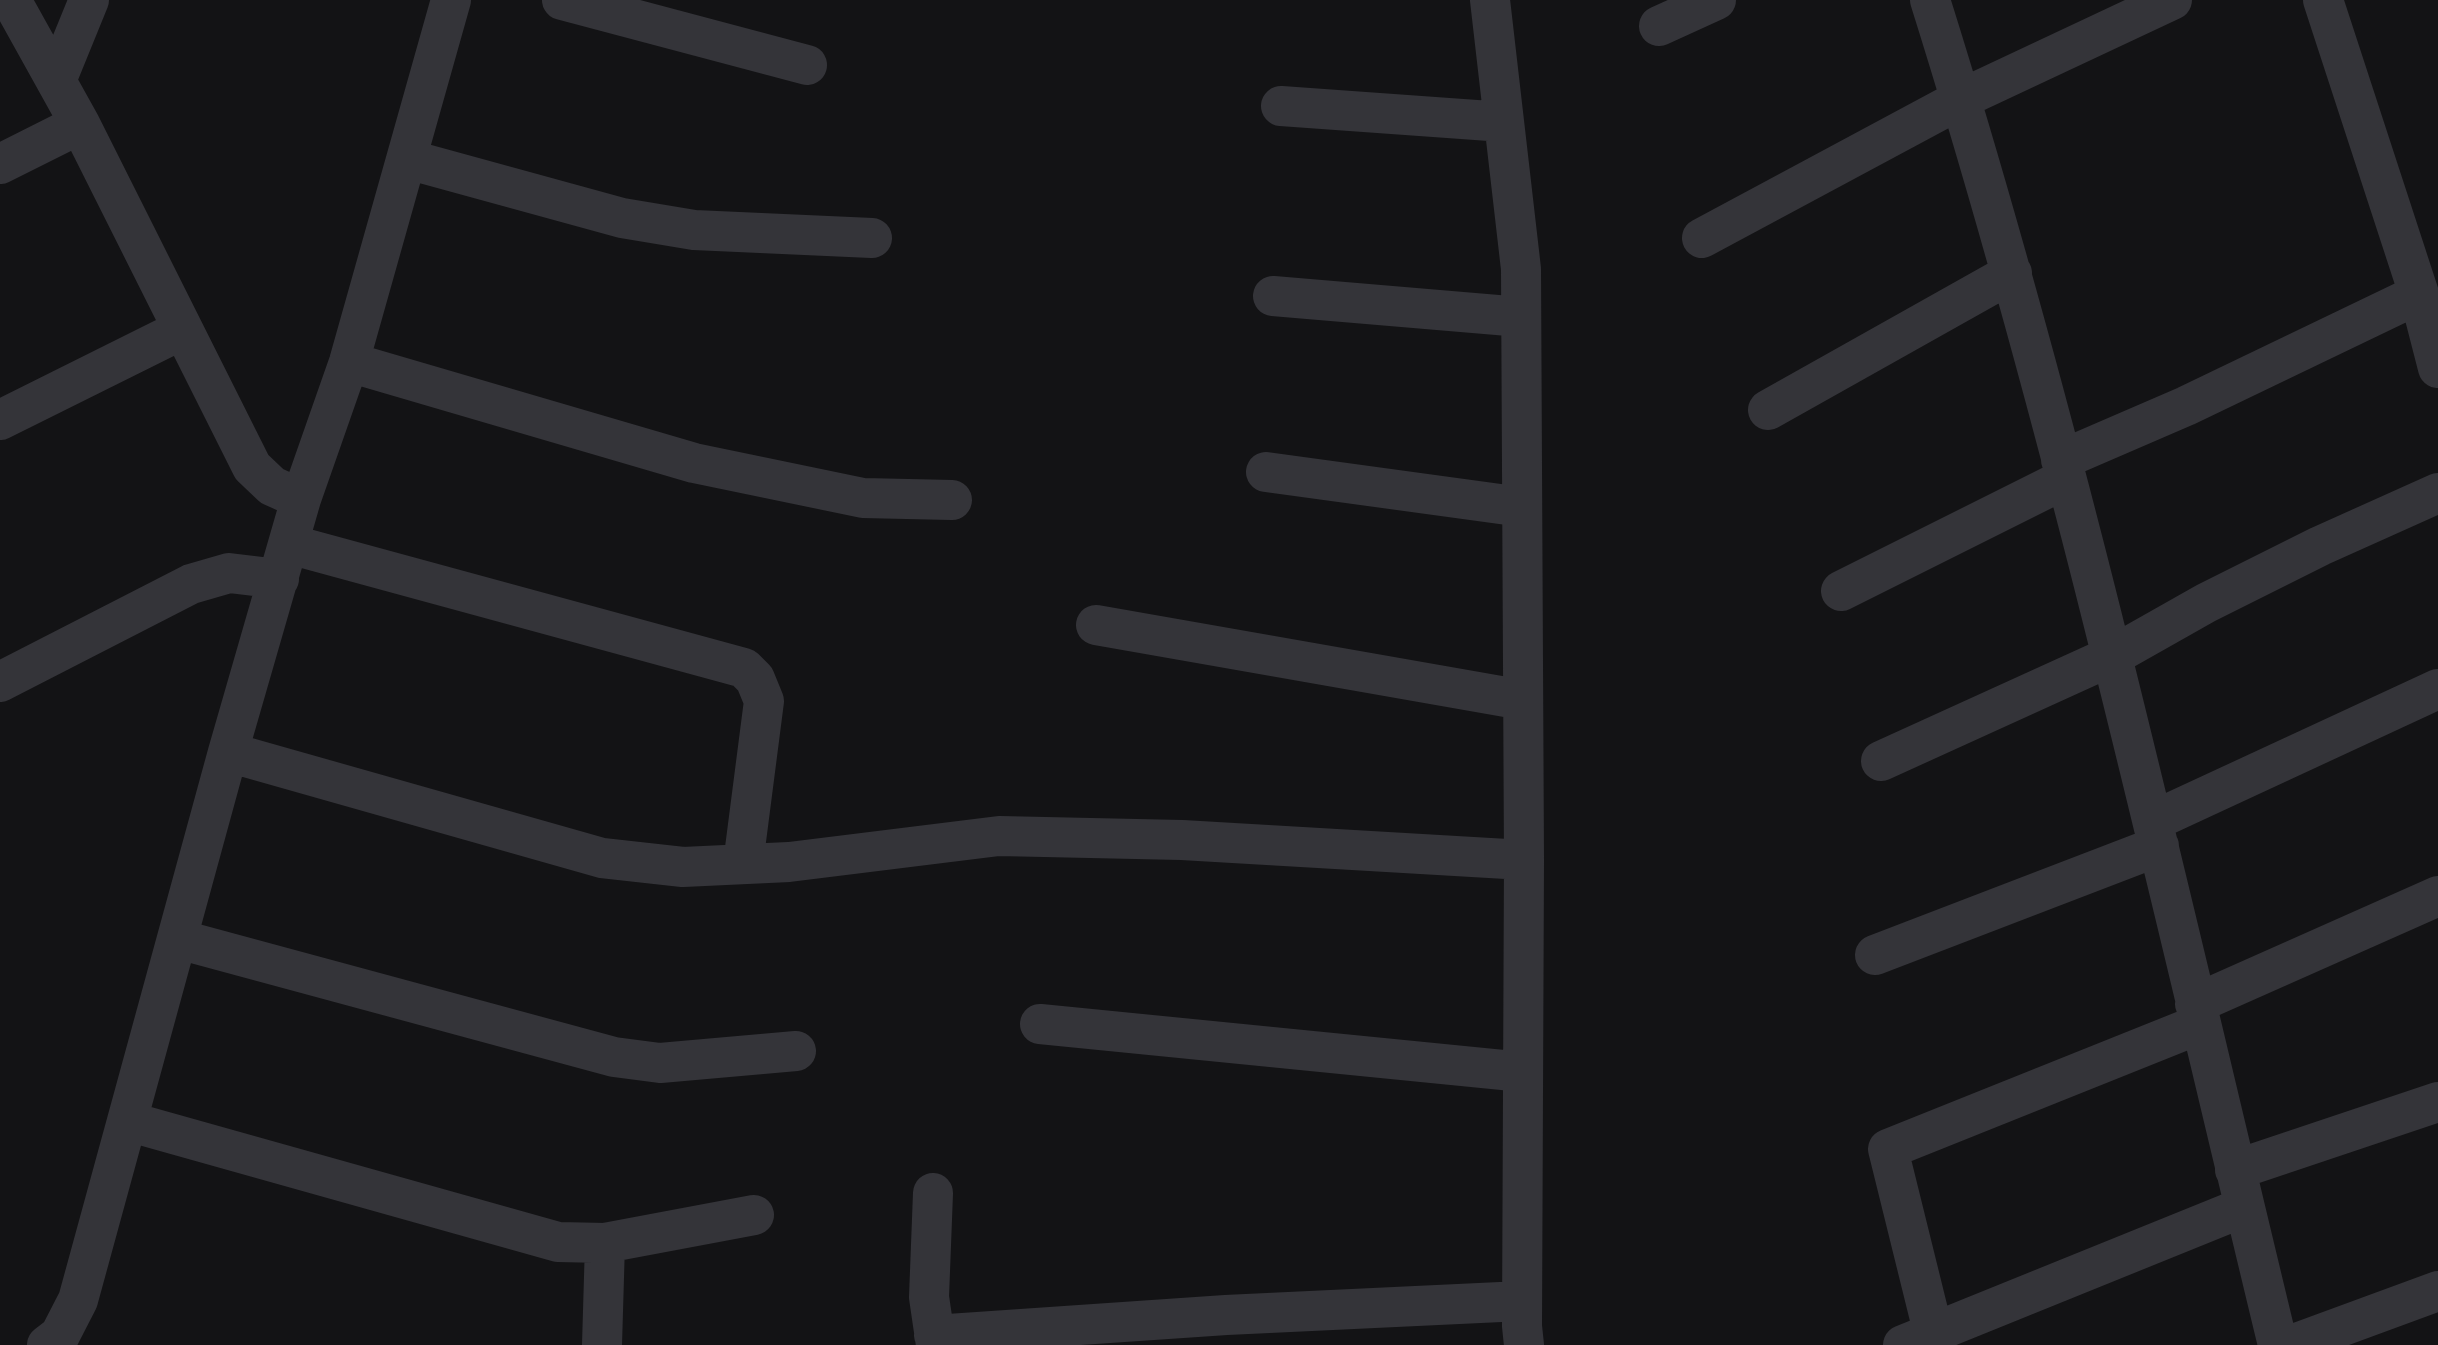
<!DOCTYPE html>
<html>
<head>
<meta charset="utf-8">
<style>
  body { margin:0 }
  canvas { display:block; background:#131315 }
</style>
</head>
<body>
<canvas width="2438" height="1345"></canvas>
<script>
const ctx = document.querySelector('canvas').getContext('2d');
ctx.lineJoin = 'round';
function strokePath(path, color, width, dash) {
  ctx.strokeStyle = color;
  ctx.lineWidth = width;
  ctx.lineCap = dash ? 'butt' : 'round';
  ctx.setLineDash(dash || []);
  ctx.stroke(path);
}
strokePath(new Path2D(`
  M11,0L80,124L252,467L272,486L301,499
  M562,0L807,65
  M1490,0L1521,269L1524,860L1522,1326L1524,1345
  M1930,0C2069,442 2169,895 2278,1345
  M2323,0L2419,294L2438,368
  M1659,26L1716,0
  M56,81L89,0
  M1281,106L1504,122
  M407,159L622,218L694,230L872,238
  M0,164L80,124
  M1702,238L1961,99L2172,0
  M1273,296L1521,317
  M349,362L694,463L863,498L952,500
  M1768,410L2012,273
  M0,420L181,330
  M2061,460L2186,406L2419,294
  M1266,472L1522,507
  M289,544L744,668L755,679L764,701L743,864
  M1841,591L2065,479
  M1096,625L1523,700
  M0,682L191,584L229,573L279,579
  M228,752L602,858L683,867L789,862L999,836L1182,840L1524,860
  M1881,761L2114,655L2206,603L2320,546L2438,493
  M2153,821L2438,689
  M178,939L614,1057L660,1063L796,1051
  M1875,955L2159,846
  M2195,1004L2438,896
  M1040,1024L1523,1072
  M127,1121L558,1242L605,1243L754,1215
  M2235,1170L2438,1102
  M933,1193L929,1297L936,1345
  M1933,1331L1888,1149L2200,1024
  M934,1335L1226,1315L1522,1301
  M47,1345L60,1335L78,1300L228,752L301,499L349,362L451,0
  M602,1345L605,1243
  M1903,1345L2244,1207
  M2291,1345L2438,1291`), '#343439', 40);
</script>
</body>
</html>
